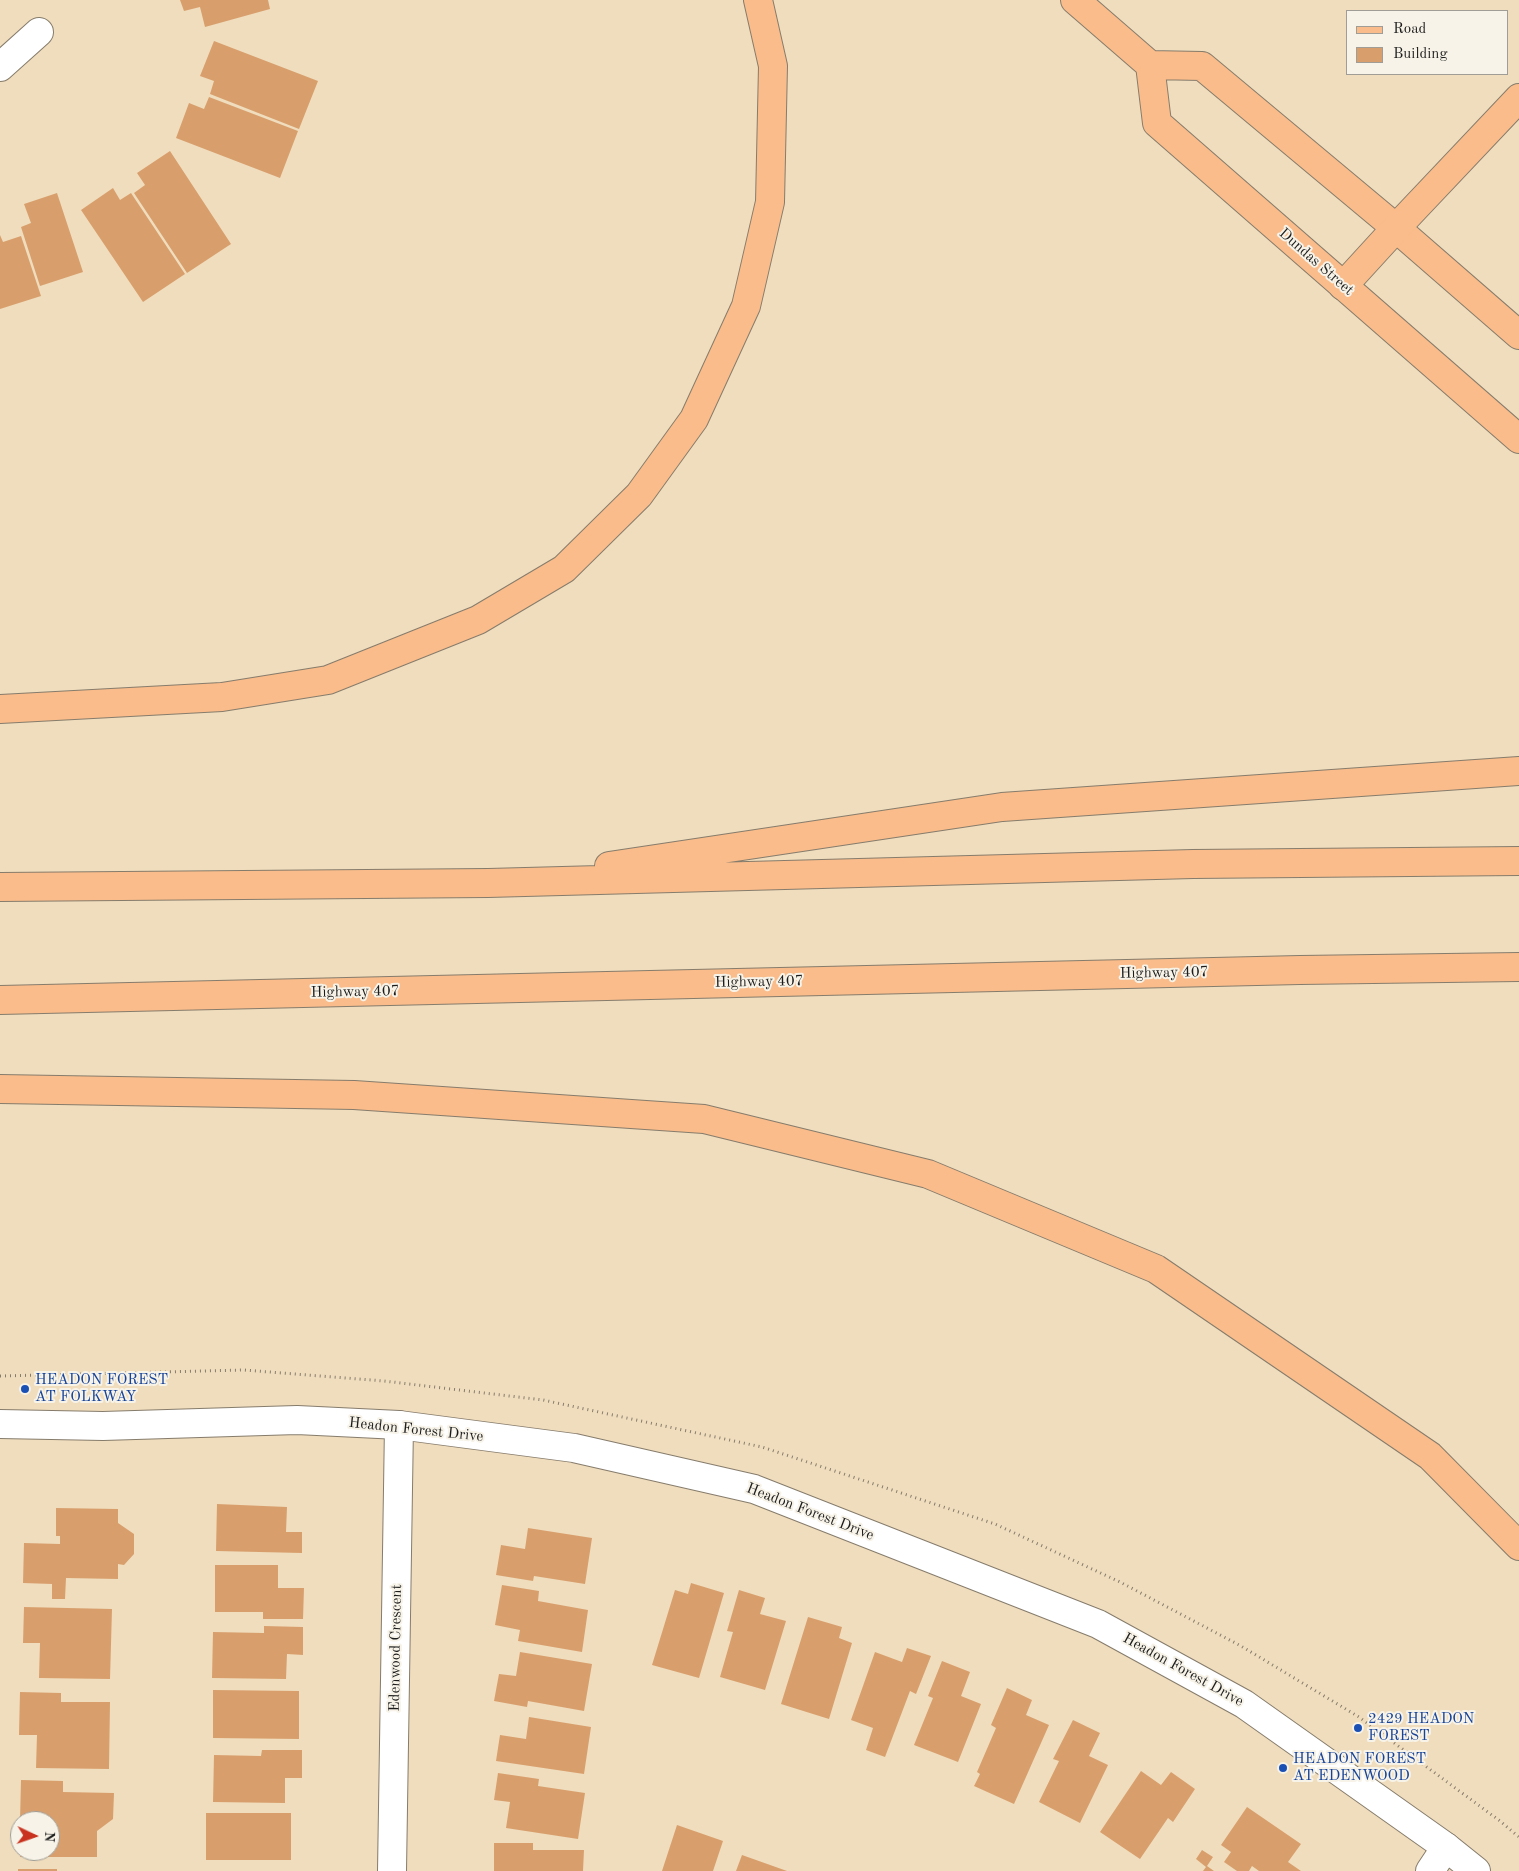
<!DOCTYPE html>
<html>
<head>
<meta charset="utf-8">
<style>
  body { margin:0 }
  #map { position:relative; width:1519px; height:1871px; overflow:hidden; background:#f0ddbd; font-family:"Old Standard TT",serif }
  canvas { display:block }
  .legend { position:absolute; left:1346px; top:10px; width:162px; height:65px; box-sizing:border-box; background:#f7f3e8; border:1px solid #9f9d96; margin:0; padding:6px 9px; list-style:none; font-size:15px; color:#1c1c1c }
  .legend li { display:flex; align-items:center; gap:10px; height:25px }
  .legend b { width:25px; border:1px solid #9f9d96 }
  .north { position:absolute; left:10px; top:1811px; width:50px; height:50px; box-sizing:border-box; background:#f7f3e8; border:1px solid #9f9d96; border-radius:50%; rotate:93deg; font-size:14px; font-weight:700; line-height:20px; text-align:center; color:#1c1c1c }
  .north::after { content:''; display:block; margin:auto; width:18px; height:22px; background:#c8321e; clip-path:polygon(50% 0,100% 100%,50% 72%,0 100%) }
</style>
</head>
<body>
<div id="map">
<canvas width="1519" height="1871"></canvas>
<ul class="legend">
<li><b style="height:6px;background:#f9bc8a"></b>Road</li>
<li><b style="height:14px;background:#d89f6d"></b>Building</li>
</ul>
<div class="north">N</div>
</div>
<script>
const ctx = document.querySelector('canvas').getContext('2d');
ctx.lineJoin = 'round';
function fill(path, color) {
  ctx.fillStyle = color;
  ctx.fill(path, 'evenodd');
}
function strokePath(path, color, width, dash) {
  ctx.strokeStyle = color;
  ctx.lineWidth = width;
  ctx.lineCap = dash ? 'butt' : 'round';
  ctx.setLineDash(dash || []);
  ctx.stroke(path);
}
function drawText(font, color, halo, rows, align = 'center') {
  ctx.font = font + ' "Old Standard TT",serif';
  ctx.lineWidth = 4;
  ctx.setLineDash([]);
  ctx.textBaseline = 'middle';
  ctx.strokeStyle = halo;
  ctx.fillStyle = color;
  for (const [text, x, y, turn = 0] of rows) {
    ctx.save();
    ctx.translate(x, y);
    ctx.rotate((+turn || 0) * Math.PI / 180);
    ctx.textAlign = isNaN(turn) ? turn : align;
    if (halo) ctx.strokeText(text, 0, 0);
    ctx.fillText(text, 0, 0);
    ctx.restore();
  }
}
fill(new Path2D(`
  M180,0H268L270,9L205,27L200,7L184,11Z
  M214,41L318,81L299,129L210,94L214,81L200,76Z
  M209,97L298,131L280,178L176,138L189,103L204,109Z
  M170,151L231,244L187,273L134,193L145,185L137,173Z
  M113,188L120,200L131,193L185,274L143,302L81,210Z
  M57,193L83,272L40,286L21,227L31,223L24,204Z
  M0,235L3,242L21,236L41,296L0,309Z
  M217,1504L287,1507L286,1532H302V1553L216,1551Z
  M56,1508L118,1509V1523L134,1534V1554L124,1565L118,1564V1579L66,1578L65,1599H52V1584L23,1583L24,1543L60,1544V1536H56Z
  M528,1528L592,1538L585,1584L534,1576L533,1581L496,1575L501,1545L525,1549Z
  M215,1565H278V1588H304L303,1619H263V1612H215Z
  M691,1583L724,1593L699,1678L652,1665L675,1590L688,1594Z
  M502,1585L539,1591L538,1601L588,1610L582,1652L518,1641L520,1630L495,1625Z
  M739,1590L765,1598L760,1614L786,1621L765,1690L720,1677L733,1632L727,1631Z
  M24,1607L112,1609L110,1679L39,1678L40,1643H23Z
  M808,1617L842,1627L839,1638L852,1643L829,1719L781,1704Z
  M264,1626L303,1627V1655L287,1654L286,1679L212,1678L213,1632L264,1633Z
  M907,1648L931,1656L916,1694L910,1691L885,1757L866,1750L873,1728L851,1720L875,1652L902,1662Z
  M520,1652L592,1664L584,1711L528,1701L527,1707L494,1701L499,1674L516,1676Z
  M942,1661L970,1672L961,1696L981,1704L958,1762L914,1745L933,1698L928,1696Z
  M1007,1688L1032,1700L1026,1715L1049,1725L1014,1804L974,1786L980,1774L977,1772L996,1728L991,1725Z
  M213,1690L299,1691V1739L213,1738Z
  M20,1692L61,1693V1702H110L109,1769L36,1768L37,1735H19Z
  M529,1717L591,1727L584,1774L496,1761L500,1735L526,1739Z
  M1073,1720L1100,1733L1089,1756L1108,1765L1080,1823L1039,1802L1059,1761L1053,1759Z
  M262,1750H302V1778H285V1803L213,1802L214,1755L261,1756Z
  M1141,1771L1161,1785L1171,1772L1195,1789L1173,1822L1168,1818L1140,1859L1100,1832Z
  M498,1773L539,1779L538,1786L585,1793L578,1839L506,1828L510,1802L494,1800Z
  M21,1780L63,1781V1792L114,1793L113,1819L97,1831V1857H20V1851H50V1821H20Z
  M1247,1807L1301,1844L1288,1862L1301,1871H1259L1252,1866L1249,1871H1237L1224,1862L1231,1852L1221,1845Z
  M206,1813H291V1860H206Z
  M677,1825L723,1841L713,1871H662Z
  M494,1843H533V1850H584L583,1871H494Z
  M1202,1850L1213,1857L1207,1866L1214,1871H1203L1206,1867L1196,1859Z
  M742,1855L787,1871H736Z
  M18,1869H57V1871H18Z`), '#d89f6d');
const minor = new Path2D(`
  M0,67L39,32
  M392,1871L399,1425
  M1430,1871L1446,1847`);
const tertiary = new Path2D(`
  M0,1424L103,1426L297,1420L399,1425L574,1448L754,1489L1098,1624L1244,1704L1446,1847L1476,1871`);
const primary = new Path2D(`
  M1075,0L1150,65L1202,66L1396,228L1519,335
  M1150,65L1157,123L1519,439`);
const motorway = new Path2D(`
  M1343,286L1396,228L1519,98
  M0,709L222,697L328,680L478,620L564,569L639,495L694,419L746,306L770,202L773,66L758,0
  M609,866L1002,807L1519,771
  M0,887L488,883L1193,864L1519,861
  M0,1000L1300,970L1519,967
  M0,1089L354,1095L704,1119L928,1174L1156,1269L1430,1456L1519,1546`);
strokePath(minor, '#867c6c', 30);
strokePath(tertiary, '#867c6c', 30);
strokePath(primary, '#867c6c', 30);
strokePath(motorway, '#867c6c', 30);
strokePath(new Path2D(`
  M0,1376L244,1370L384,1381L543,1400L762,1447L995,1524L1120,1582L1241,1646L1359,1717L1500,1821L1519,1837`), '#867c6c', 3, [1, 4]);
strokePath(minor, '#fff', 28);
strokePath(tertiary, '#fff', 28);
strokePath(primary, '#f9bc8a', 28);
strokePath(motorway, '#f9bc8a', 28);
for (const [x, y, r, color] of [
  [25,1389,5,"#1a4fb4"],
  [1358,1728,5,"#1a4fb4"],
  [1283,1768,5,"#1a4fb4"]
]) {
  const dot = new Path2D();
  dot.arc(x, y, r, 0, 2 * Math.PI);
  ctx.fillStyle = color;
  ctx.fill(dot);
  strokePath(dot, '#f7f3e8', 2);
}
drawText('15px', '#1c1c1c', '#f7f3e8', [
  ["Dundas Street",1316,262,41],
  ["Highway 407",1164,973,-1],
  ["Highway 407",759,982,-1],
  ["Highway 407",355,992,-1],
  ["Headon Forest Drive",416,1430,6],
  ["Headon Forest Drive",810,1512,21],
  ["Edenwood Crescent",396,1648,-89],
  ["Headon Forest Drive",1183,1670,29]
]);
drawText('15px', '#164399', '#f7f3e8', [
  ["HEADON FOREST",35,1380],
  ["AT FOLKWAY",35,1397],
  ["2429 HEADON",1368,1719],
  ["FOREST",1368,1736],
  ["HEADON FOREST",1293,1759],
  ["AT EDENWOOD",1293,1776]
], 'left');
</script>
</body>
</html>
